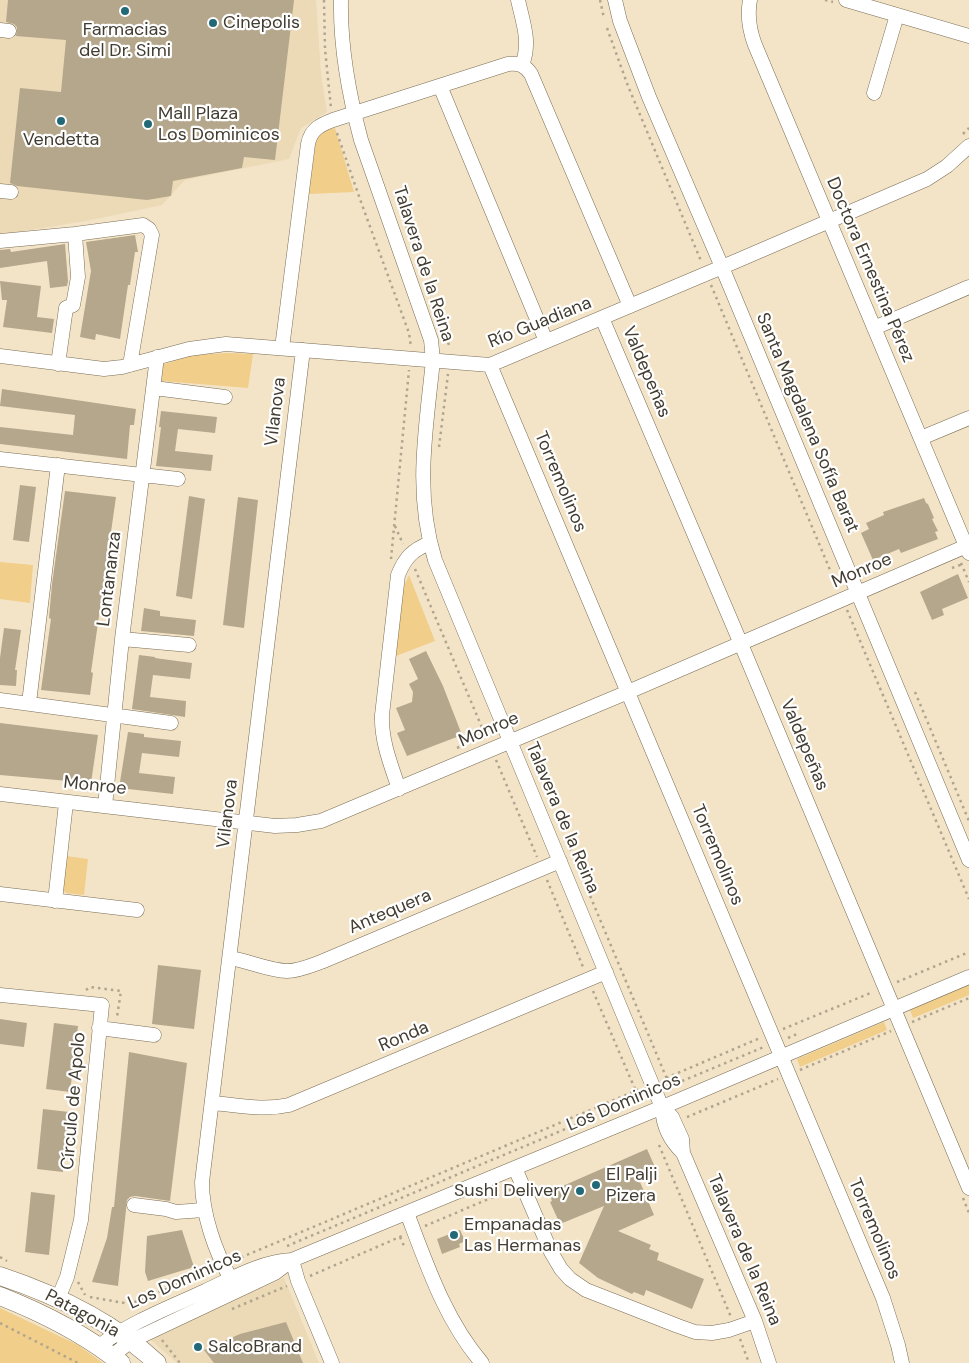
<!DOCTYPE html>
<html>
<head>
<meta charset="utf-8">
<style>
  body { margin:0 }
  canvas { display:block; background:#f3e4c7 }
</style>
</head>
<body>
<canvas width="969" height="1363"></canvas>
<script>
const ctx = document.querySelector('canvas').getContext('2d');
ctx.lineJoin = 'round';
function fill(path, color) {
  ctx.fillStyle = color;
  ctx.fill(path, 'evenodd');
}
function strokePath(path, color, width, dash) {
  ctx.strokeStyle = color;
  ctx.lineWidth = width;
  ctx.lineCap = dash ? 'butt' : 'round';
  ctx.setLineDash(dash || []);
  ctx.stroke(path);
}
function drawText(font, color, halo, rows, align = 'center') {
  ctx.font = font + ' "DM Sans",sans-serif';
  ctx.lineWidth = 4.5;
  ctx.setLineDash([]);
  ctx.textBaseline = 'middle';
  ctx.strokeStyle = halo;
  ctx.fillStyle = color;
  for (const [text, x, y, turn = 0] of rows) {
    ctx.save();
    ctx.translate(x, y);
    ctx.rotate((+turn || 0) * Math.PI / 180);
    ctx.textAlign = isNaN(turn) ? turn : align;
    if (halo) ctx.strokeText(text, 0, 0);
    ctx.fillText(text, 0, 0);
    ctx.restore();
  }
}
fill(new Path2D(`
  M0,0H316L321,74L327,112L301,128L289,159L185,180L162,205L86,221L0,235Z
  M284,1278L319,1363H177L150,1339L162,1331Z`), '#ecd9b6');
fill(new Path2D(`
  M335,128L354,192L309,194L316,140L320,132Z
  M228,353L253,354L248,388L162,381V365L192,355Z
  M0,562L33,565L30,603L0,599Z
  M409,575L435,641L396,656L402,591Z
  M66,856L88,859L84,895L66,893L62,889Z
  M969,985V995L913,1018L910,1010Z
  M884,1022L887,1030L800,1067L797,1059Z
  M0,1308L78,1345L103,1363H0Z`), '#f1ce8a');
fill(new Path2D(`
  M8,0H294L275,160L244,157L242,168L173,181L171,196L147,200L17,186L10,183L20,88L61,92L66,40L16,36L17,27L14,24L6,22Z
  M135,235L138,252H135L130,285H128L120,339L96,334L95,340L80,337L91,271L86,242Z
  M65,244L68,281L67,286L50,288L47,261L0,268V250L10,249L11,252Z
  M0,281L41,286L37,317L54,319L52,333L3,327L7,300H2Z
  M2,389L136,409L134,425H130L127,459L0,444V427L73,435L75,415L0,406Z
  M161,411L217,417L215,433L178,429L175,451L213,455L211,471L156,466L161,427H159Z
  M20,485L36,487L29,542L13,540Z
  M65,491L116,497L91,672L93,673L90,695L41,690L51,619L49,618L52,584Z
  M189,496L205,499L192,599L176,596Z
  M238,497L258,500L244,628L223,625Z
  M924,498L926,503L928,504L934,518L932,519L938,531L935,532L938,539L901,553L899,549L873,560L861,533L869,529L866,523L884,515L883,512Z
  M958,574L968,598L942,609L944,615L932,620L920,592Z
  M144,608L160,611V616L196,620L194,636L141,631Z
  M4,628L21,630L15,670H17L16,686L0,685V658Z
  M426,651L443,686L462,735L407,756L397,733L405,730L396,708L412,702L413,692L409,684L418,679L409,659Z
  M139,655L155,657V658L192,663L190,679L153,675L150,697L186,701L185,717L132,709Z
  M0,723L98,735L91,783L0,775Z
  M128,732L144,734V737L181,741L179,757L142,753L139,773L175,777L173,794L119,788Z
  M158,965L201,970L194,1029L152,1024Z
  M0,1019L27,1023L24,1047L0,1044Z
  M54,1023L78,1026L70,1092L46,1089Z
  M129,1052L187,1063L170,1201L135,1196L130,1197L127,1200L118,1286L92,1282L107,1238L112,1207H114Z
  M43,1109L69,1112L63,1172L37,1169Z
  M647,1149L658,1174L640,1182L654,1215L618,1231L651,1245L649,1249L659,1253L657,1260L704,1279L692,1309L646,1290L644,1296L634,1292L632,1294L598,1278L579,1263L604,1206L560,1224L550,1202L552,1201L549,1192Z
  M31,1192L55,1195L49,1255L25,1252Z
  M182,1230L194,1267L148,1281L145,1272L147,1236Z
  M460,1230L465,1241L459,1244L460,1247L442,1254L437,1239Z
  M286,1322L303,1363H214L204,1350L240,1334Z`), '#b5a78c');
const minor = new Path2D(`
  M341,0C340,47 349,95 361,140L431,340L433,360C426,430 414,492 435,560L652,1084L662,1107L672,1117L682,1139L683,1153L755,1321L769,1363
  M518,0C523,23 531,42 522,65
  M615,0L620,21L649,97L722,267L969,860
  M750,0C747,16 749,29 755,45L969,553
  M846,0L969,36
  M0,30L9,31
  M440,86L546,341
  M874,93L897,15
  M0,191L11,192
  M0,241L75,234L143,225L149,229L152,235L130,365
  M602,318L741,644L969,1188
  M874,328L969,287
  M282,348L308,144C311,129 320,125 333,120L508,64C519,63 525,65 531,74L630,306
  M0,356L104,369L122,367L189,349L226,344L490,365L734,262L927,179L947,166L969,146
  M58,364L66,308L73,305L78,277L75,234
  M490,365L883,1298L898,1345L902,1363
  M154,388L225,397
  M921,438L969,418
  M0,459L178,479
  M122,639L189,645
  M0,700L171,723
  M29,703L58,465
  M399,789C391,765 381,741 382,715L398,575C405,558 412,550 430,543
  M0,794L275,826L297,825L321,821L628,692L969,545
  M105,806L122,639L157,357
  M0,894L137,910
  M55,901L66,803
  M230,958C249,961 267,970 287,971C298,971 310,966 321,962L560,861
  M0,995L102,1005L81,1220L67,1277L58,1299
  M99,1028L154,1035
  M212,1103C238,1105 262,1111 289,1105L606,972
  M662,1107C663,1126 669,1139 683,1153
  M515,1168L551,1252L561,1269L570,1279L586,1290L678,1326L695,1332L712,1333L729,1330L755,1321
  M134,1205L166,1209L176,1212L204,1210
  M407,1213C427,1265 445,1320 482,1363
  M292,1260L298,1281L332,1363
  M231,1279C215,1252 202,1213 202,1182L303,350
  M99,1346C131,1322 168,1308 205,1291C231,1279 262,1261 292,1260L677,1101L969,977
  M112,1356L131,1341L275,1273L291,1261`);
const major = new Path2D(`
  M0,1276C57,1295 113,1322 157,1363
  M0,1296C43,1313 85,1334 121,1363`);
strokePath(minor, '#7a6d54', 15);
strokePath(major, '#7a6d54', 19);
strokePath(new Path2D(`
  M324,0L325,49L331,108
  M600,0L604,18
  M825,0L833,2
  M607,28L628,86L701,261
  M337,133L361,202L409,333L411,347
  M963,134L969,128
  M402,214L450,348
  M711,285L838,589
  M439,447L448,374
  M395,526L403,544
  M391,559L409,370
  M961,563L969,582
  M952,568L963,564
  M415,569L486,737
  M847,610L969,899
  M915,692L969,821
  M457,748L485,735
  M496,760L537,857
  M565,836L672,1091
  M547,880L583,967
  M897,982L969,952
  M86,990L90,987L121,991L117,1017
  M593,991L641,1103
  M912,1022L969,998
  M783,1029L873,992
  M788,1038L799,1033
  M800,1070L891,1031
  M666,1078L760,1038
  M670,1086L764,1047
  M687,1117L778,1079
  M659,1145L731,1317
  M963,1198L969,1213
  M425,1226L512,1189
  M400,1237L405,1248
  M287,1246L644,1096
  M0,1257L7,1261
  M235,1260L640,1089
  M310,1276L402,1236
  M78,1282L85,1295
  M90,1297L130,1304L212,1270
  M232,1309L287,1286
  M0,1323L78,1363
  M740,1339L749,1363
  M162,1340L180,1363`), '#b0a58f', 2.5, [2.5, 4]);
strokePath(minor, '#fff', 14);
strokePath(major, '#fff', 18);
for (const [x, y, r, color] of [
  [125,11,5,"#226977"],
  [213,23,5,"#226977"],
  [61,121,5,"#226977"],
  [148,124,5,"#226977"],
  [596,1185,5,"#226977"],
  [580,1191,5,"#226977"],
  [454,1235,5,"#226977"],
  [198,1347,5,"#226977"]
]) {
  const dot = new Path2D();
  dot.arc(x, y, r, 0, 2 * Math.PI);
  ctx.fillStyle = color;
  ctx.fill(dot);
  strokePath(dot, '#fff', 2);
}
drawText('18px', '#423c31', '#fff', [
  ["Cinepolis",223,23],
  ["Farmacias",125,30,"center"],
  ["del Dr. Simi",125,51,"center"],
  ["Mall Plaza",158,114],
  ["Los Dominicos",158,135],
  ["Vendetta",61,140,"center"],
  ["El Palji",606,1175],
  ["Pizera",606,1196],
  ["Sushi Delivery",570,1191,"right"],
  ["Empanadas",464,1225],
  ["Las Hermanas",464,1246],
  ["SalcoBrand",208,1347]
], 'left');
drawText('18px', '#423c31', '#fff', [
  ["Talavera de la Reina",423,264,72],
  ["Doctora Ernestina Pérez",870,270,67],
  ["Río Guadiana",540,323,-22],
  ["Valdepeñas",646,372,67],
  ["Vilanova",276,412,-83],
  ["Santa Magdalena Sofía Barat",807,423,67],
  ["Torremolinos",560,482,67],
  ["Monroe",862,571,-23],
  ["Lontananza",110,579,-83],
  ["Monroe",489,730,-23],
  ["Valdepeñas",804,745,67],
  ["Monroe",95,786,6],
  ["Vilanova",228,814,-83],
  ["Talavera de la Reina",562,818,67],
  ["Torremolinos",717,855,67],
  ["Antequera",390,912,-23],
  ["Ronda",404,1037,-23],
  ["Círculo de Apolo",74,1101,-85],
  ["Los Dominicos",624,1103,-23],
  ["Torremolinos",874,1229,67],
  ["Talavera de la Reina",744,1250,67],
  ["Los Dominicos",185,1280,-24],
  ["Patagonia",82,1314,28]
]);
</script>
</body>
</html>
